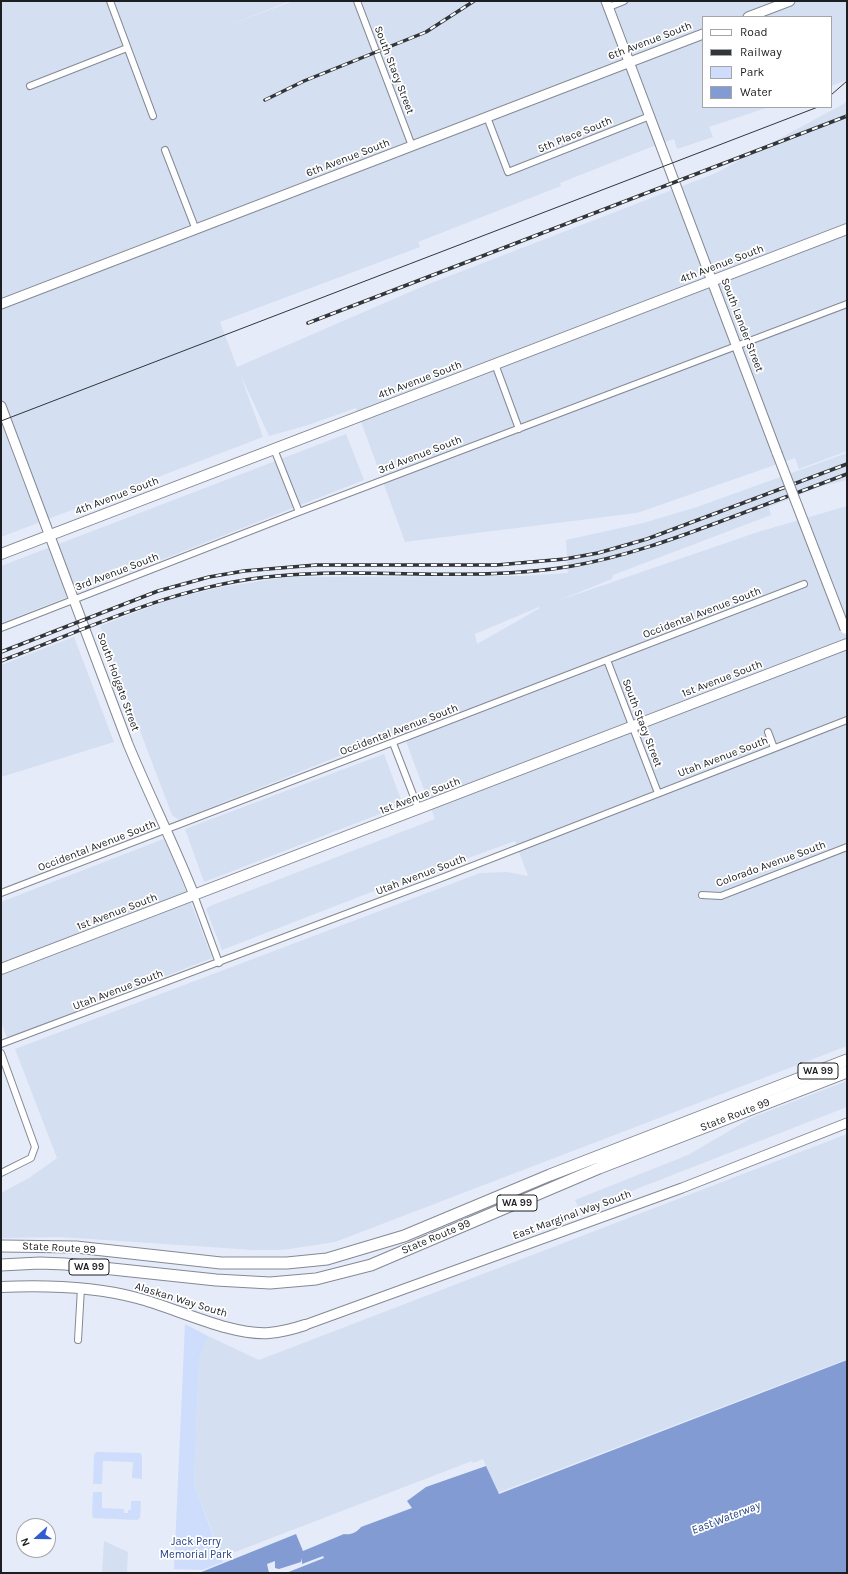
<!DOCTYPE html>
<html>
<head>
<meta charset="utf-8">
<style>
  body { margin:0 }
  #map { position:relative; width:848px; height:1574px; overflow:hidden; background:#e5ebf8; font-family:Karla,sans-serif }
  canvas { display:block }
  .frame { position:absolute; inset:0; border:2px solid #1c1e22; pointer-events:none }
  .legend { position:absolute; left:702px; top:16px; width:130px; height:92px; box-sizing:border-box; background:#fff; border:1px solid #a4a5a7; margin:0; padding:5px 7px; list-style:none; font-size:12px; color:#1c1e22 }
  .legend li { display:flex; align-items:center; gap:8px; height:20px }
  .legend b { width:20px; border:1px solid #a4a5a7 }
  .north { position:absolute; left:16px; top:1518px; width:40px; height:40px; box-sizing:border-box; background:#fff; border:1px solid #a4a5a7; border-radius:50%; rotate:249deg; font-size:11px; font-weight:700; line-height:16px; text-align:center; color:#1c1e22 }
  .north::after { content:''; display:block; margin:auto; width:14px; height:18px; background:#315ecd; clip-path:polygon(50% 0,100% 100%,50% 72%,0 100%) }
</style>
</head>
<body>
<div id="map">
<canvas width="848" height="1574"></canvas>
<div class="frame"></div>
<ul class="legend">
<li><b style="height:5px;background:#fff"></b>Road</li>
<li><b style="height:5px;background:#32353a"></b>Railway</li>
<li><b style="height:11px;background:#ceddfb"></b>Park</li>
<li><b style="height:11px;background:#829cd3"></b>Water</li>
</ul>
<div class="north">N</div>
</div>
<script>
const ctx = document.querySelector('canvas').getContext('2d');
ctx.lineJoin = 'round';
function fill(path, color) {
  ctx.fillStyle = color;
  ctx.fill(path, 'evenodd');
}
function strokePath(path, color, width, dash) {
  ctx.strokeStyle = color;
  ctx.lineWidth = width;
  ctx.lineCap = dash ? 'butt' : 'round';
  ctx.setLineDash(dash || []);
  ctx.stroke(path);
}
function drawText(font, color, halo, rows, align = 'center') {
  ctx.font = font + ' Karla,sans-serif';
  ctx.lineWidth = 3.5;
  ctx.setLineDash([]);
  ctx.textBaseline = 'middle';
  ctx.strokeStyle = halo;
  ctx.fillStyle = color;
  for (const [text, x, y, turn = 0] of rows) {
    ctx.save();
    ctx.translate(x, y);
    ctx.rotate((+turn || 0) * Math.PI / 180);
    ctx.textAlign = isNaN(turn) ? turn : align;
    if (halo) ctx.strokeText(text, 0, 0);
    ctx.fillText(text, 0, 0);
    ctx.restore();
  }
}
fill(new Path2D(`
  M1,1H290L224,27L293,1H847V80L831,86V17H703V107H769L709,127L713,137L677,149L674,139L646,149L560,183L561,186L418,242L420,247L220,322L237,367L426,285L716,173L847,102V451L799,469L795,458L637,513L405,542L356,408L308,425L269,436L240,374L263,437L1,537Z
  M346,434L364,480L1,623V566Z
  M847,453V480L822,486L769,507L771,515L613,575L612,579L557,601L758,532L847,506V1046L335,1242L283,1250H254L60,1237L1,1238V1193L29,1178L57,1158L15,1049L480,873L507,872L528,876L515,841L424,874L423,872L222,950L206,909L210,906L435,819L402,731L179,820L172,815L100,626L168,600L217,588L286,577L521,576L568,573L566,540L643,523L697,507ZM539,607L540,608L477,644L475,634Z
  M74,637L114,742L1,777V665Z
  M384,754L403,805L204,882L185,829Z
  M166,838L212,958L7,1038L1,1022V902Z
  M847,1081V1107L580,1211L575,1200L688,1155L753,1117Z
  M847,1134V1359L497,1493L483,1459L473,1463L472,1461L222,1557L194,1485L199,1360L208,1336L259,1360Z
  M104,1541L128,1552L127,1573H102Z`), '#d5dff2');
fill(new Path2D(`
  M185,1324L208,1336L199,1360L194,1485L223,1562L202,1570L174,1569Z
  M96,1452L141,1453L142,1458V1479L132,1478L133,1462L103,1461L102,1484H93L94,1455Z
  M93,1492H102V1508L124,1509V1513H128V1510H131V1501H141L140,1518L137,1520L93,1518L92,1514Z`), '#ceddfb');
fill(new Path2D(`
  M847,1360V1573H199L296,1534L303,1551L344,1534C351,1535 356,1533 361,1527L412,1508L407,1501L426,1487L486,1466L499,1494Z`), '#829cd3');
fill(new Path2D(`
  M323,1556L324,1558L286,1573H269L267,1564L275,1561V1568L279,1569L301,1562L302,1558V1564Z`), '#e5ebf8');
const street = new Path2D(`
  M110,1L153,116
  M357,1L412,146
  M609,7L624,1
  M30,86L127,48
  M487,117L508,172L650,116
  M165,150L196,230
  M495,364L519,429
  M274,449L299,512
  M1,628L299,512L847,304
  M607,660L658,793
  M768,732L774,748
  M393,743L419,810
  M1,893L804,584
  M194,895L219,963
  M702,895L721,896L847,847
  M1,1044L444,877L847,720
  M1,1053L35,1147L31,1158L1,1173
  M78,1340L81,1288`);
const secondary = new Path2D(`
  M606,1L777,453
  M748,17L790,1
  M1,304L703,34
  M1,406L128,744C149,795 174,844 194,895
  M305,1325L682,1188L847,1123`);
const primary = new Path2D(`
  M1,554L847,229
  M1,969L847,644
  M1,1287C46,1285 93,1286 137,1298C176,1308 231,1336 269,1333C281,1332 293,1329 305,1325`);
const highway = new Path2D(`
  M1,1246L76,1247L221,1263H287L327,1259L404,1236L550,1175L847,1060
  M1,1265L40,1263L65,1264L216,1280L270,1283L316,1279L371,1265L599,1168L847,1072`);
strokePath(street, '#848994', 8);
strokePath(secondary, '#848994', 11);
strokePath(primary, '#848994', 12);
strokePath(highway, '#848994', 13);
strokePath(street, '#fff', 6);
strokePath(secondary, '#fff', 9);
strokePath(primary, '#fff', 10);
strokePath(highway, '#fff', 11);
strokePath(new Path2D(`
  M831,95L847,81
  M1,421L818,107`), '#32353a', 1);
const rail = new Path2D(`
  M265,100L304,81L426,32L474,1
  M308,323L847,116
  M1,652L158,591L209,577L244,571L316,565H497L565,559L598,553L647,539L847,464
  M1,661C92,627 180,584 277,576C375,567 475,583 572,566C623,557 671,540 719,522C762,506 804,490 847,474`);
strokePath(rail, '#32353a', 3.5);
strokePath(rail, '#fff', 2, [6]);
const secondaryBridge = new Path2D(`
  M777,453L845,629`);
strokePath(secondaryBridge, '#848994', 11, []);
strokePath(secondaryBridge, '#fff', 9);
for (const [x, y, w] of [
  [818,1071,40],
  [517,1203,40],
  [89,1267,40]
]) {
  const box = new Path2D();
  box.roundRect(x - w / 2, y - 8, w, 16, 3);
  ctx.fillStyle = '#fff';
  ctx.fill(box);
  strokePath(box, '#1c1e22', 1);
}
drawText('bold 10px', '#1c1e22', null, [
  ["WA 99",818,1071],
  ["WA 99",517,1203],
  ["WA 99",89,1267]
]);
drawText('11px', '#1c1e22', '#fff', [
  ["6th Avenue South",650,41,-21],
  ["South Stacy Street",394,70,69],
  ["5th Place South",575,135,-22],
  ["6th Avenue South",348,158,-21],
  ["4th Avenue South",722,264,-21],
  ["South Lander Street",742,325,69],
  ["4th Avenue South",420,380,-21],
  ["3rd Avenue South",420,455,-21],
  ["4th Avenue South",117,496,-21],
  ["3rd Avenue South",117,572,-21],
  ["Occidental Avenue South",702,613,-21],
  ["1st Avenue South",722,679,-21],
  ["South Holgate Street",118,682,70],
  ["South Stacy Street",642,723,69],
  ["Occidental Avenue South",399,730,-21],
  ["Utah Avenue South",723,757,-21],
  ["1st Avenue South",420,796,-21],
  ["Occidental Avenue South",97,846,-21],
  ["Colorado Avenue South",771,864,-20],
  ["Utah Avenue South",421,875,-21],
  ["1st Avenue South",117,912,-21],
  ["Utah Avenue South",118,990,-21],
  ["State Route 99",735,1115,-21],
  ["East Marginal Way South",572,1215,-20],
  ["State Route 99",436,1237,-23],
  ["State Route 99",59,1248,3],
  ["Alaskan Way South",181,1300,17]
]);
drawText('11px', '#274486', '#fff', [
  ["Jack Perry",196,1542],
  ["Memorial Park",196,1555]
]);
drawText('italic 12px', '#284587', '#fff', [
  ["East Waterway",726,1518,-21]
]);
</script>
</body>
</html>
